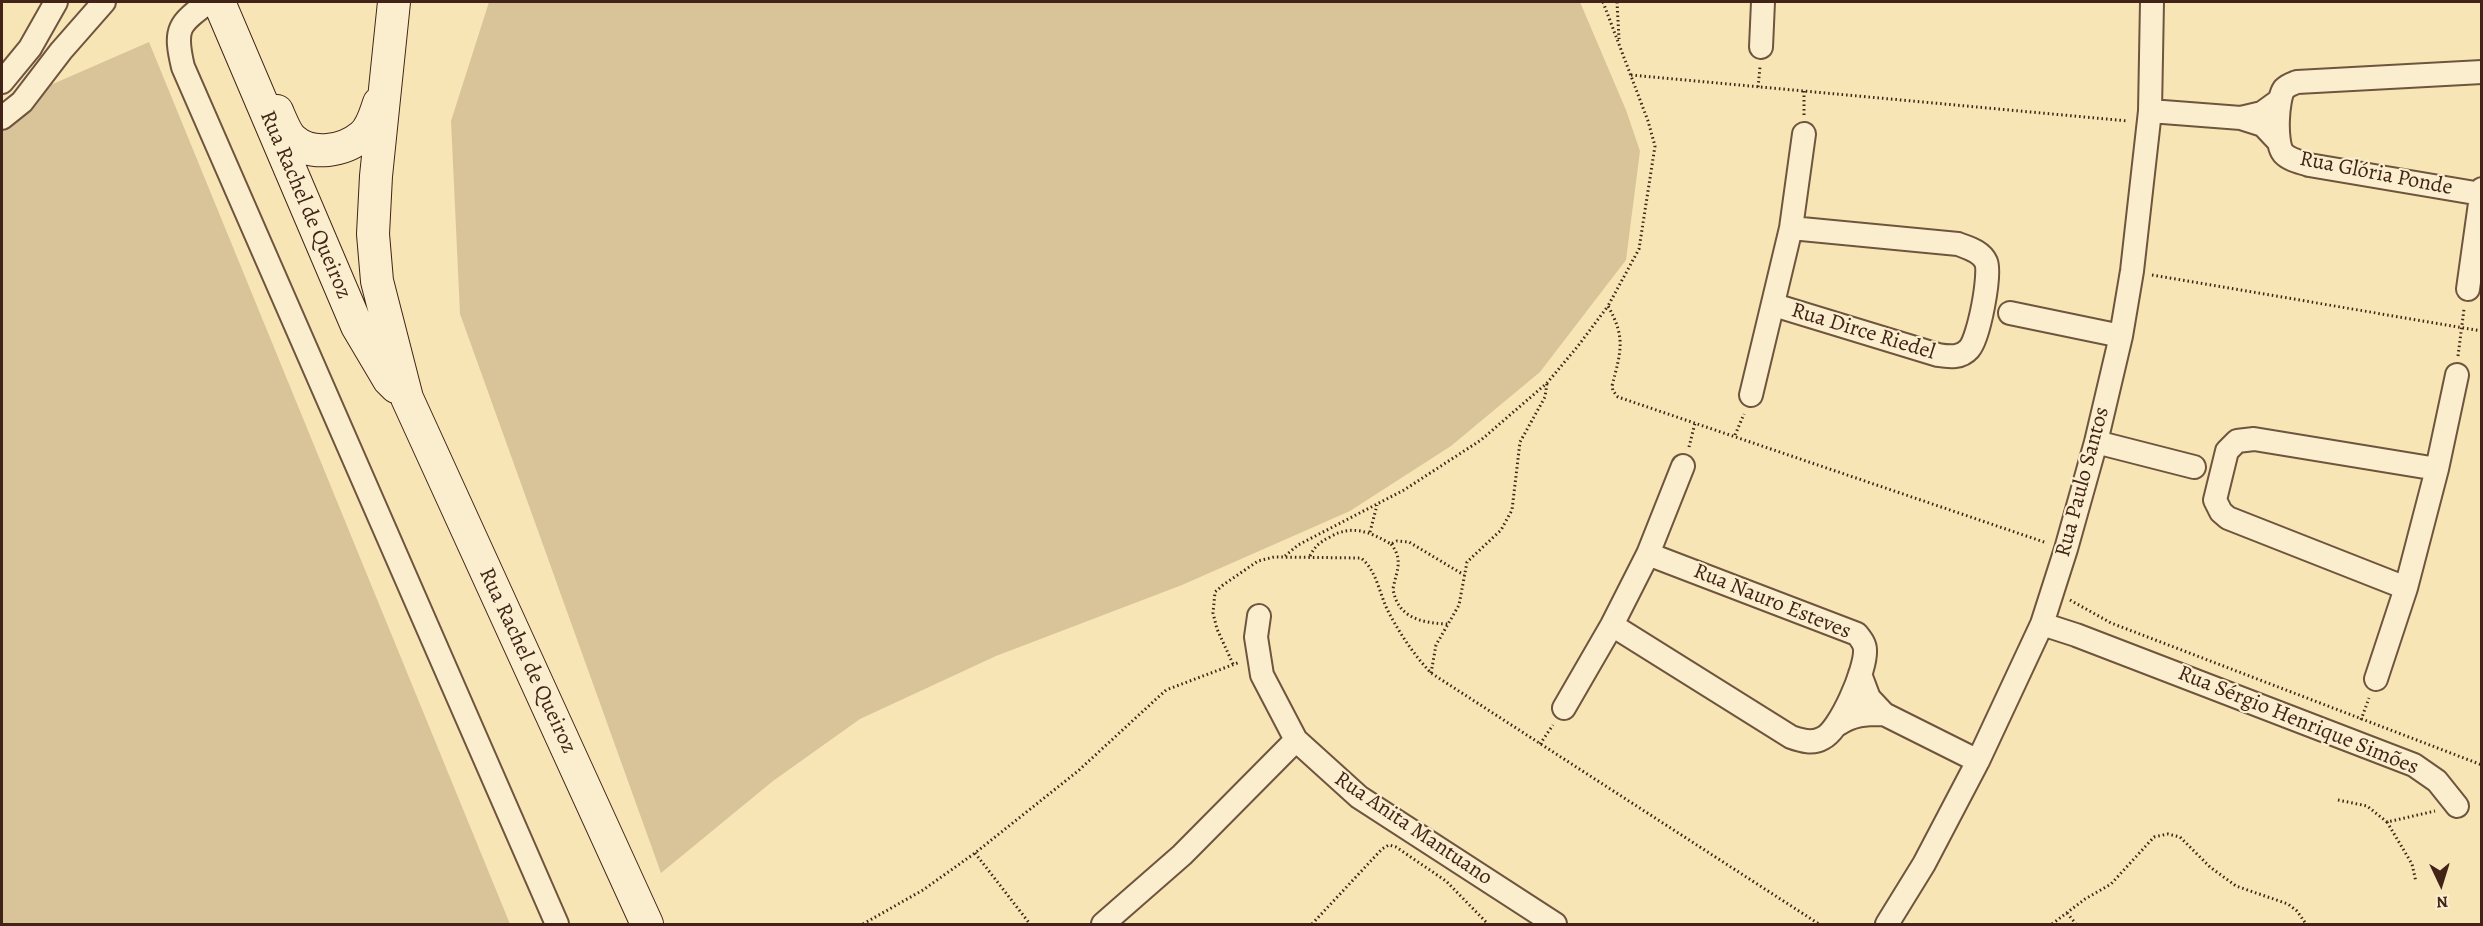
<!DOCTYPE html>
<html>
<head>
<meta charset="utf-8">
<style>
  body { margin:0 }
  #map { position:relative; width:2483px; height:926px; overflow:hidden; background:#f8e5b5; font-family:Alegreya,serif }
  canvas { display:block }
  .frame { position:absolute; inset:0; border:3px solid #412417; pointer-events:none }
  .north { position:absolute; left:2411px; top:854px; width:60px; height:60px; -webkit-text-stroke:4px #faeecf; paint-order:stroke; rotate:176deg; font-size:16px; font-weight:700; line-height:24px; text-align:center; color:#412417 }
  .north::after { content:''; display:block; margin:auto; width:21px; height:27px; background:#412417; clip-path:polygon(50% 0,100% 100%,50% 72%,0 100%) }
</style>
</head>
<body>
<div id="map">
<canvas width="2483" height="926"></canvas>
<div class="frame"></div>
<div class="north">N</div>
</div>
<script>
const ctx = document.querySelector('canvas').getContext('2d');
ctx.lineJoin = 'round';
function fill(path, color) {
  ctx.fillStyle = color;
  ctx.fill(path, 'evenodd');
}
function strokePath(path, color, width, dash) {
  ctx.strokeStyle = color;
  ctx.lineWidth = width;
  ctx.lineCap = dash ? 'butt' : 'round';
  ctx.setLineDash(dash || []);
  ctx.stroke(path);
}
function drawText(font, color, halo, rows, align = 'center') {
  ctx.font = font + ' Alegreya,serif';
  ctx.lineWidth = 4.5;
  ctx.setLineDash([]);
  ctx.textBaseline = 'middle';
  ctx.strokeStyle = halo;
  ctx.fillStyle = color;
  for (const [text, x, y, turn = 0] of rows) {
    ctx.save();
    ctx.translate(x, y);
    ctx.rotate((+turn || 0) * Math.PI / 180);
    ctx.textAlign = isNaN(turn) ? turn : align;
    if (halo) ctx.strokeText(text, 0, 0);
    ctx.fillText(text, 0, 0);
    ctx.restore();
  }
}
fill(new Path2D(`
  M489,2H1580L1626,110L1640,151L1626,260L1540,372L1451,446L1350,511L1182,585L996,656L860,719L773,781L661,873L460,314L451,121Z
  M149,42L510,924H2V131L39,90Z`), '#d9c49a');
const street = new Path2D(`
  M209,2C178,24 174,29 183,67L557,924
  M1761,47L1763,2
  M2,82L30,48L56,2
  M2150,111L2241,118
  M2,118L22,102L61,51L104,2
  M2279,142L2263,125L2241,118L2262,113L2280,100
  M2481,194L2309,165C2301,162 2289,160 2283,153C2275,143 2277,99 2284,89C2288,85 2292,84 2297,82L2482,72
  M2468,289L2482,189
  M1774,305L1938,355C1950,357 1961,358 1969,349C1979,338 1991,274 1986,262C1981,251 1968,248 1958,244L1791,228
  M2010,313L2121,336
  M1751,395L1791,228L1804,134
  M2096,442L2194,467
  M2406,588L2228,518L2221,512L2215,500L2227,451L2237,441L2254,439L2437,469
  M1259,616L1256,637L1262,675L1296,740L1359,797L1555,924
  M2042,624L2076,635L2414,765L2437,781L2457,806
  M1612,625L1791,737C1802,741 1813,744 1823,738C1840,730 1866,669 1865,650C1865,644 1861,639 1857,634L1648,554
  M2376,679L2406,588L2437,469L2457,375
  M1564,708L1612,625L1648,554L1683,466
  M1884,714L1978,761
  M1837,725C1853,714 1865,714 1884,714L1869,698L1860,674
  M1103,924L1182,855L1296,740
  M1887,924L1924,864L1978,761L2042,624L2066,549L2096,442L2121,336L2132,271L2150,111L2152,2`);
const secondary = new Path2D(`
  M219,2L357,326L389,380L396,387
  M394,2L376,176L373,234L377,281L407,398L647,924
  M277,111C281,120 286,134 293,140C312,157 344,151 362,136C372,128 375,114 379,103`);
strokePath(street, '#6f543e', 26);
strokePath(secondary, '#412417', 34);
strokePath(new Path2D(`
  M1603,2L1648,121L1655,146L1639,249L1608,306
  M1617,2L1619,39
  M1631,75L2128,121
  M1758,87L1760,67
  M1804,115V90
  M2152,275L2482,331
  M2458,356L2464,309
  M1735,435L1744,414
  M1689,447L1695,423
  M1370,532L1377,505
  M1391,544C1404,560 1396,572 1393,589C1398,619 1423,623 1448,624
  M1285,556L1298,545L1404,490L1481,440L1547,383L1578,346L1608,306C1626,338 1621,351 1612,386L1613,391L1618,397L2047,543
  M1310,556C1315,546 1320,542 1330,537C1352,524 1370,532 1391,544L1397,541L1409,542L1464,575
  M2070,600L2111,623L2482,765
  M1233,664L1217,629L1213,613L1215,592L1223,585L1258,561L1274,557L1361,558C1377,571 1379,593 1388,611C1400,634 1414,655 1431,673L1819,924
  M1431,673L1436,645L1459,605L1467,562L1501,530L1512,510L1520,442L1545,397L1547,383
  M2361,720L2369,698
  M1540,744L1553,725
  M2338,800L2367,806L2387,822L2435,811
  M2387,822L2412,864L2416,882
  M975,853L1030,924
  M2067,913L2076,924
  M863,924L923,890L975,853L1078,771L1166,690L1240,662
  M1312,924L1382,849L1389,845L1396,847L1446,881L1488,924
  M2052,924L2085,899L2111,884L2154,837L2168,834L2180,837L2210,867L2236,886L2288,904L2297,911L2306,924`), '#412417', 3, [1.5, 3]);
strokePath(street, '#faeecf', 22);
strokePath(secondary, '#faeecf', 32);
drawText('22px', '#412417', '#faeecf', [
  ["Rua Glória Ponde",2376,174,11],
  ["Rua Rachel de Queiroz",305,205,67],
  ["Rua Dirce Riedel",1863,332,17],
  ["Rua Paulo Santos",2083,482,-75],
  ["Rua Nauro Esteves",1772,602,22],
  ["Rua Rachel de Queiroz",527,661,65],
  ["Rua Sérgio Henrique Simões",2298,721,22],
  ["Rua Anita Mantuano",1413,829,34]
]);
</script>
</body>
</html>
